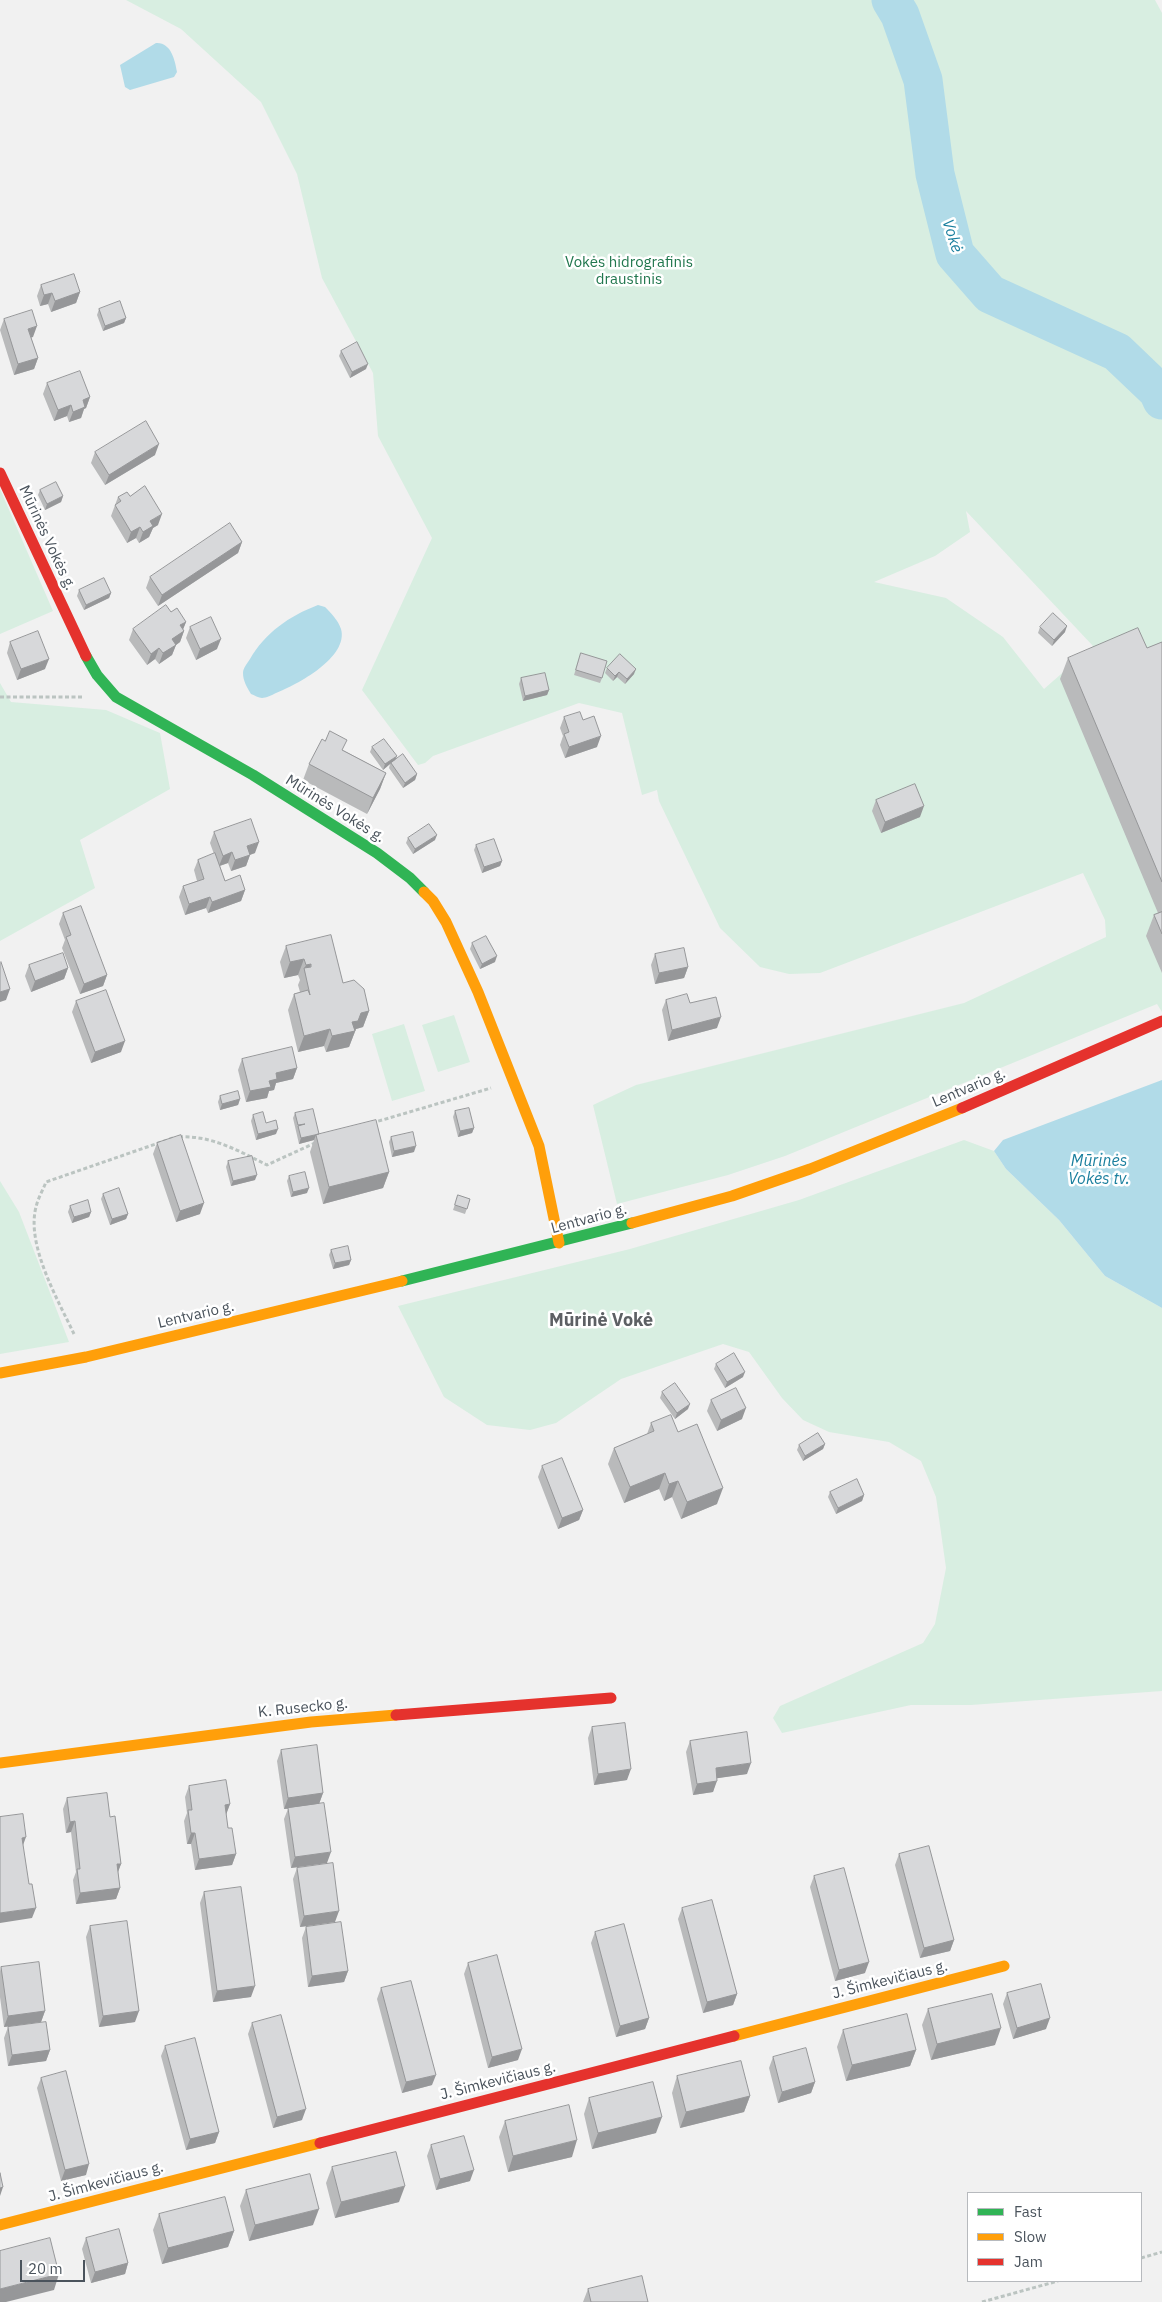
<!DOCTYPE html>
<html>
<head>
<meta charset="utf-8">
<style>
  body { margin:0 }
  #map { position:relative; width:1162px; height:2302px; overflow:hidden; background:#f1f1f1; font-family:"IBM Plex Sans",sans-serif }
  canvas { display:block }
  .legend { position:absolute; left:967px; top:2192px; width:175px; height:90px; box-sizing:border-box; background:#fff; border:1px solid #b7babe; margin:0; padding:6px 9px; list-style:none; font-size:15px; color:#4a535c }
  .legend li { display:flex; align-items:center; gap:10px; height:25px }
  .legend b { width:25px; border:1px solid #b7babe }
  .scale { position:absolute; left:20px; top:2260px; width:65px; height:22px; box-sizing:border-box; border:2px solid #4a535c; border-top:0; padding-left:6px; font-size:15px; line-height:18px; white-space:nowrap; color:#4a535c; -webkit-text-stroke:4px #fff; paint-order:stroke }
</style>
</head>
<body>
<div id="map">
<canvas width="1162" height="2302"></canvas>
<ul class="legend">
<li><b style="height:6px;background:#30b455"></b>Fast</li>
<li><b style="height:6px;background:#ff9f0a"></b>Slow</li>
<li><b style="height:6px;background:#e5322d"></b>Jam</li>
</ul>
<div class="scale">20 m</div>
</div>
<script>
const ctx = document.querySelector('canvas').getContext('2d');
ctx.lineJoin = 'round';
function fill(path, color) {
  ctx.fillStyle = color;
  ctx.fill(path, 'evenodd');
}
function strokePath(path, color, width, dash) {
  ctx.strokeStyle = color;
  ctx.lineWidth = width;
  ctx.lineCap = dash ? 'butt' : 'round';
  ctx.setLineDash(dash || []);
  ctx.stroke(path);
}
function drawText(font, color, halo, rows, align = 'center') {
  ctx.font = font + ' "IBM Plex Sans",sans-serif';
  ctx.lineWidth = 5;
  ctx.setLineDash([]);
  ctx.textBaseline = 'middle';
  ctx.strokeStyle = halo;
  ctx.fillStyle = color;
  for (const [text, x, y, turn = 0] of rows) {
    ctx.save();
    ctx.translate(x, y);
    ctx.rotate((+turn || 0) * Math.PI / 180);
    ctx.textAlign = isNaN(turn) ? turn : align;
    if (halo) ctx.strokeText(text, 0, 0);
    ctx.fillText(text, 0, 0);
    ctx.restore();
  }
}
fill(new Path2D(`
  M126,0H1155L1162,13V1012L1157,1004L785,1156L728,1175L617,1204L593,1105L636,1085L964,1003L1106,937L1105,920L1083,873L820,973L789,974L760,967L720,928L659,801L657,790L642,795L622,713L579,703L433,756L425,763L418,765L362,690L432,538L378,436L373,373L322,278L297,174L261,102L181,29ZM966,511L1093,646L1044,689L1003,637L946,598L874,582L935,556L970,532Z
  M0,489L53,611L0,634Z
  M0,683L11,702L106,710L160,733L170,789L80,840L95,888L0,941Z
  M454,1015L470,1062L438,1072L422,1025Z
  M404,1024L425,1091L392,1101L372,1034Z
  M964,1140L994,1151L1006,1169L1059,1220L1105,1276L1162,1308V1691L971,1705H911L782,1733L773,1718L780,1706L923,1643L935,1624L946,1568L936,1497L921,1461L889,1442L829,1432L803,1420L782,1398L749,1352L723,1344L621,1379L556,1423L530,1430L487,1425L444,1397L398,1306L630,1249L799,1200Z
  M0,1181L19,1212L69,1342L0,1354Z`), '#d8eee1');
fill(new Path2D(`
  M156,43C171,42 175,60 177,72L174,77L130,90L125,87L120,65Z
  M318,605L325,607C331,613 338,620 341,629C349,657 297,685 276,693C272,695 266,698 262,698C259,698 254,695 251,694C247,687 243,681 243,673C243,668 247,664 250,659C265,633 289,616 318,605Z
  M1162,1080V1308L1105,1276L1059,1220L1006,1169L994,1151L1003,1140Z`), '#b1dbe8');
strokePath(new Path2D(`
  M891,0L900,15L923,80L935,174L955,254L990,294L1117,352L1158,391L1162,400`), '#b1dbe8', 39);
strokePath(new Path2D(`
  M0,697H83
  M372,1123L491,1088
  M179,1137C211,1135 239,1151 267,1165L317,1142
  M74,1334C58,1300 26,1245 36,1207C38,1198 43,1190 46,1182L173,1138
  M1141,2258L1162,2252
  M982,2302L1058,2281`), '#bbc4c1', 3, [4, 2.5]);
strokePath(new Path2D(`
  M86,656L97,675L116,697L253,775L377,853L410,878L424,892
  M402,1281L632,1223`), '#30b455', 11);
strokePath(new Path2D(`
  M424,892L433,901L446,922L478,992L539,1146L559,1243
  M632,1223L732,1196L810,1169L962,1108
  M0,1373L86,1357L402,1281
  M0,1763L311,1722L396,1715
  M734,2036L1004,1966
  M0,2225L320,2143`), '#ff9f0a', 11);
strokePath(new Path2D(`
  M0,473L86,656
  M962,1108L1162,1021
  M396,1715L611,1698
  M320,2143L734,2036`), '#e5322d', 11);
fill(new Path2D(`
  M41,285L80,292L76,303L51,312L48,304L40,306L37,296Z
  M99,309L126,318L124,323L103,331L97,315Z
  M4,319L33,337H31L38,358L34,369L14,375L0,330Z
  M341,351L366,369L350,378L339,356Z
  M47,383L90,397L86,408L84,409L81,418L69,422L67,416L54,421L43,394Z
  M95,452L155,455L105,485L91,463Z
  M40,490L63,496L61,502L45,510L38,495Z
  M130,496L158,525L153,528L149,537L139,543L136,538L127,543L111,516L118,497Z
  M242,542L238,553L158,606L146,588L150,577Z
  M79,590L111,593L109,598L84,610L77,596Z
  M171,612L186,622L183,629L184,631L180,642L176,645L172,655L159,664L155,659L147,665L129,640L133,629Z
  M190,627L217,649L196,660L186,638Z
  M1040,627L1065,632L1052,646L1038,633Z
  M10,642L45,669L17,680L7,653Z
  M1162,642V973L1146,936L1154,915L1158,913L1060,679L1068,658L1147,648Z
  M581,653L602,678L600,683L574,675Z
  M607,668L634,674L625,684L617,677L613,681L605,673Z
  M521,678L549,690L547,695L523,701L519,684Z
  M564,717L583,720L597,747L565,758L560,745L563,736L560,728Z
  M372,747L395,760L417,774L415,780L403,788L389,768L390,764L383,770L370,752Z
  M343,750L386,773L380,789L367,814L303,780L309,764Z
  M876,800L920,817L881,833L872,811Z
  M214,832L255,853L250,855L246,866L231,871L228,863L220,866L225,881L245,890L241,901L208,913L206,908L185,915L179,897L183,886L197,881L194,870L198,860L214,854L210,843Z
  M408,838L435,840L413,854L406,843Z
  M476,845L502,861L500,866L482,873L474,850Z
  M63,913L107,975L103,986L80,994L62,948L65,940L59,924Z
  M472,943L495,962L480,969L470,949Z
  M286,946L343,983L369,1011L363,1027L356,1029L349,1047L326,1052L324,1046L298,1052L288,1010L294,994L300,992L298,985L300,980L298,975L284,978L280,962Z
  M655,954L688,967L684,978L655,984L651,965Z
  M29,965L68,968L64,979L31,992L25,976Z
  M666,1000L690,1003L717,1028L668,1041L662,1010Z
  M76,1001L121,1052L91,1063L72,1012Z
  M242,1059L297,1068L293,1079L276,1083L274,1090L269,1091L267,1098L246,1102L238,1070Z
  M220,1096L240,1099L238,1105L220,1110L218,1102Z
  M455,1111L474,1128L472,1133L458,1137L453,1117Z
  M295,1113L319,1134L318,1135L389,1172L383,1188L323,1204L310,1152L314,1140L299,1144L293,1118Z
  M253,1115L266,1123L276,1134L256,1140L251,1121Z
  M391,1137L414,1152L392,1157L389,1142Z
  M157,1143L200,1214L176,1222L153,1154Z
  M228,1161L255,1180L231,1186L226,1167Z
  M289,1176L307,1193L291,1197L287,1181Z
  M103,1194L128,1214L126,1219L110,1225L101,1199Z
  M458,1195L470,1199L465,1214L453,1210Z
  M70,1206L91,1212L89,1217L72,1223L68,1212Z
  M331,1250L351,1260L349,1265L333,1269L329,1255Z
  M716,1364L743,1377L725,1388L714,1369Z
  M662,1392L688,1409L675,1419L660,1398Z
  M711,1400L742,1419L717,1431L707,1411Z
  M651,1423L678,1432L717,1504L681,1519L672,1497L664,1501L659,1489L624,1503L608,1464L614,1448L647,1434Z
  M825,1444L823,1449L803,1461L797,1450L799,1445Z
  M542,1466L583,1510L579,1520L558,1529L538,1477Z
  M830,1492L864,1495L862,1501L836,1514L828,1497Z
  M592,1727L627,1780L594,1785L588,1738Z
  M690,1741L747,1774L717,1778L713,1792L693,1795L686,1752Z
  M281,1750L323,1793L319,1804L327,1863L291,1868L284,1819L288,1809H284L277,1761Z
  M189,1786L230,1804L226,1814L228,1828L236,1854L232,1865L195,1870L191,1844H187L184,1821L187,1813L185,1797Z
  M67,1798L110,1817L121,1864L118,1871L120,1888L116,1899L76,1904L73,1880L76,1872L71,1832L66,1833L63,1809Z
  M899,1854L954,1940L950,1951L920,1958L895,1865Z
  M297,1868L335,1922L300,1927L293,1879Z
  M814,1876L865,1973L835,1981L810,1887Z
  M204,1892L251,1997L213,2002L200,1903Z
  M682,1908L737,1994L733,2005L703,2013L678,1919Z
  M90,1926L135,2022L99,2027L86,1937Z
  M306,1927L348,1971L344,1982L308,1987L302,1938Z
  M595,1932L649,2018L645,2029L616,2037L591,1943Z
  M468,1963L518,2060L488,2068L464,1974Z
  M1,1967L45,2011L41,2022L4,2027L0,1997V1971Z
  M381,1988L432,2085L402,2093L377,1999Z
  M1007,1993L1046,2029L1013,2039L1003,2004Z
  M928,2009L995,2045L931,2060L922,2025Z
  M252,2023L302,2120L273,2128L248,2034Z
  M8,2027L50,2050L46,2061L8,2066L4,2038Z
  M843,2030L916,2050L910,2066L846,2081L837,2047Z
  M165,2046L219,2132L215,2143L186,2150L161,2056Z
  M773,2057L815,2082L811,2093L778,2103L769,2068Z
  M677,2076L750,2096L744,2112L680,2128L672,2093Z
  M41,2078L86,2175L61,2181L37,2088Z
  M589,2098L656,2133L592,2149L584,2114Z
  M505,2121L572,2157L508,2172L499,2137Z
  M431,2145L470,2181L436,2190L427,2156Z
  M332,2167L399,2202L335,2218L326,2183Z
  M246,2190L313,2225L249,2241L240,2206Z
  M159,2214L234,2231L228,2247L162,2264L153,2230Z
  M86,2238L128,2263L125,2274L91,2283L82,2249Z
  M588,2289L648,2302H583Z`), '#b9babb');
fill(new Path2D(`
  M80,292L76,303L51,312L55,301Z
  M52,293L48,304L40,306L44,295Z
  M126,318L124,323L103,331L105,326Z
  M37,326L33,337L24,340L28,329Z
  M38,358L34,369L14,375L18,364Z
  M368,364L366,369L350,378L352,372Z
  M90,397L86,408L84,409L81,418L69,422L73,412L83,400Z
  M71,405L67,416L54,421L58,410Z
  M159,444L155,455L105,485L109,475Z
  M63,496L61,502L45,510L47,504Z
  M162,514L158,525L153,528L149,537L139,543L143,532L150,521Z
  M140,527L136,538L127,543L131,532Z
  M242,542L238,553L158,606L162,595Z
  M111,593L109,598L84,610L86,605Z
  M186,622L182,632L184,631L180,642L176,645L172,655L159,664L163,653L180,625Z
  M1067,626L1065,632L1052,646L1054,640Z
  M221,639L217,649L196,660L200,649Z
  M159,648L155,659L147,665L151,654Z
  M49,659L45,669L17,680L21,669Z
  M636,669L634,674L625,684L627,679Z
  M619,672L617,677L613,681L615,676Z
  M549,690L547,695L523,701L525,696Z
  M601,736L597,747L565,758L569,747Z
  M397,756L395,761L391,763L390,764L383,770L385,764Z
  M386,773L380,789L367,814L373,798Z
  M417,774L415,780L403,788L405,783Z
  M924,806L920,817L881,833L885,822Z
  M437,835L435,840L413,854L415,849Z
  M259,842L255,853L243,857L247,846Z
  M232,852L228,863L219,866L223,856Z
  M250,855L246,866L231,871L235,860Z
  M502,861L500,866L482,873L484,867Z
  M245,890L241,901L208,913L212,902Z
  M210,897L206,908L185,915L189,904Z
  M497,956L495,962L480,969L482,964Z
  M304,959L298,975L284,978L290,962Z
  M311,964L306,977L304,969L306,965Z
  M688,967L684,978L655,984L659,973Z
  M68,968L64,979L31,992L35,981Z
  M107,975L103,986L80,994L84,984Z
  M10,989L6,1000L0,1002V992Z
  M369,1011L363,1027L356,1029L349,1047L326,1052L332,1036L352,1022L361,1013Z
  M721,1017L717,1028L668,1041L672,1030Z
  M330,1029L324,1046L298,1052L304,1036Z
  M125,1041L121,1052L91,1063L95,1052Z
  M297,1068L293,1079L276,1083L274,1090L269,1091L267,1098L246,1102L250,1091L269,1081L276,1073Z
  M240,1099L238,1105L220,1110L222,1104Z
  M474,1128L472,1133L458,1137L460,1131Z
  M278,1129L276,1134L256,1140L258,1134Z
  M319,1134L317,1139L316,1135L314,1140L299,1144L301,1138Z
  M416,1146L414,1152L392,1157L394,1151Z
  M389,1172L383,1188L323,1204L329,1187Z
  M257,1175L255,1180L231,1186L233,1181Z
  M309,1188L307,1193L291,1197L293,1192Z
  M204,1203L200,1214L176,1222L180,1211Z
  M91,1212L89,1217L72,1223L74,1217Z
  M128,1214L126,1219L110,1225L112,1219Z
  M351,1260L349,1265L333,1269L335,1263Z
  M745,1372L743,1377L725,1388L727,1382Z
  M690,1404L688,1409L675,1419L677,1413Z
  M746,1408L742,1419L717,1431L721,1420Z
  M825,1444L823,1449L803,1461L805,1456Z
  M665,1473L659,1489L624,1503L630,1487Z
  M678,1481L672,1497L664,1501L669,1484Z
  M723,1488L717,1504L681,1519L687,1502Z
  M864,1495L862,1501L836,1514L838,1508Z
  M583,1510L579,1520L558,1529L562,1518Z
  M751,1763L747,1774L712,1779L716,1768Z
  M631,1769L627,1780L594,1785L598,1774Z
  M717,1781L713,1792L693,1795L697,1784Z
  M323,1793L319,1804L284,1809L288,1798Z
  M230,1804L226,1815L225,1805Z
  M75,1821L71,1832L66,1833L70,1822Z
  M191,1833H195L191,1844H187Z
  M26,1837L22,1848V1838Z
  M331,1852L327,1863L291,1868L295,1857Z
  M236,1854L232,1865L195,1870L199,1859Z
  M117,1864H121L117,1875Z
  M120,1888L116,1899L76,1904L80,1893Z
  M36,1908L32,1918L0,1923V1913Z
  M339,1911L335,1922L300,1927L304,1916Z
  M954,1940L950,1951L920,1958L924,1948Z
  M869,1962L865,1973L835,1981L839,1970Z
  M348,1971L344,1982L308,1987L312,1976Z
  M255,1986L251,1997L213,2002L217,1991Z
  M737,1994L733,2005L703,2013L707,2002Z
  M45,2011L41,2022L4,2027L8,2016Z
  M139,2011L135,2022L99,2027L103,2016Z
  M649,2018L645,2029L616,2037L620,2026Z
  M1050,2018L1046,2029L1013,2039L1017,2028Z
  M1001,2028L995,2045L931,2060L937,2044Z
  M522,2049L518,2060L488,2068L492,2057Z
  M50,2050L46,2061L8,2066L12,2055Z
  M916,2050L910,2066L846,2081L852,2065Z
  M436,2075L432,2085L402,2093L406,2082Z
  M815,2082L811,2093L778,2103L782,2092Z
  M750,2096L744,2112L680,2128L686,2112Z
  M306,2109L302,2120L273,2128L277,2117Z
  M662,2117L656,2133L592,2149L598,2133Z
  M219,2132L215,2143L186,2150L190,2139Z
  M577,2140L572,2157L508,2172L513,2156Z
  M89,2164L86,2175L61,2181L65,2170Z
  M474,2170L470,2181L436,2190L440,2179Z
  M405,2186L399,2202L335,2218L341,2202Z
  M3,2187L0,2196V2188Z
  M319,2209L313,2225L249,2241L255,2225Z
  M234,2231L228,2247L162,2264L168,2248Z
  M128,2263L125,2274L91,2283L95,2272Z
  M59,2274L54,2290L6,2302H0V2289Z`), '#969799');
const building = new Path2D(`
  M74,274L80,292L55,301L52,293L44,295L41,285Z
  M120,301L126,318L105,326L99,309Z
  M32,310L37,326L28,329L38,358L18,364L4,319Z
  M357,342L368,364L352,372L341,351Z
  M80,371L90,397L83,400L85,407L73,412L71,405L58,410L47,383Z
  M146,421L159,444L109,475L95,452Z
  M56,482L63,496L47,504L40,490Z
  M145,486L162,514L150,521L153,526L143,532L140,527L131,532L115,505L121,501L118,497L127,492L130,496Z
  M230,523L242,542L162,595L150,577Z
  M104,578L111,593L86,605L79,590Z
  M166,605L171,612L177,608L186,622L180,625L184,631L172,639L176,645L163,653L159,648L151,654L133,629Z
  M1053,613L1067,626L1054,640L1040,627Z
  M211,617L221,639L200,649L190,627Z
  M1138,628L1147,648L1162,642V882L1068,658Z
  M38,631L49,659L21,669L10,642Z
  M581,653L607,661L602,678L576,670Z
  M620,654L636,669L627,679L619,672L615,676L607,668Z
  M545,673L549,690L525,696L521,678Z
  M580,712L583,720L594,716L601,736L569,747L564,734L569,732L564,717Z
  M330,731L347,740L342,750L386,773L373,798L309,764L322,739L325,741Z
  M384,739L397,756L385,764L372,747Z
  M403,754L417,774L405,783L391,763Z
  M915,784L924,806L885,822L876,800Z
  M251,819L259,842L247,846L250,855L235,860L232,852L223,856L214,832Z
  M429,824L437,835L415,849L408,838Z
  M494,839L502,861L484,867L476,845Z
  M215,853L225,881L240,875L245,890L212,902L210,897L189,904L183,886L204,879L198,860Z
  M81,906L107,975L84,984L66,937L71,935L63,913Z
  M1162,912V934L1154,915Z
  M331,935L343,983L354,980L364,989L369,1011L361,1013L358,1021L352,1022L355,1031L332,1036L330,1029L304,1036L294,994L308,990L310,995L304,968L311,967V964L306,965L304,959L290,962L286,946Z
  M486,936L497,956L482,964L472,943Z
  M684,948L688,967L659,973L655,954Z
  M63,953L68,968L35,981L29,965Z
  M1,962L10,989L0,992V963Z
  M106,990L125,1041L95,1052L76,1001Z
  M687,994L690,1003L716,997L721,1017L672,1030L666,1000Z
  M292,1047L297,1068L276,1073L277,1079L269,1081L271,1087L250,1091L242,1059Z
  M238,1091L240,1099L222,1104L220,1096Z
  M469,1108L474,1128L460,1131L455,1111Z
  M313,1109L319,1134L301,1138L298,1126L305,1124L298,1125L295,1113Z
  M263,1112L266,1123L276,1120L278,1129L258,1134L253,1115Z
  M376,1120L389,1172L329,1187L316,1135Z
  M413,1132L416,1146L394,1151L391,1137Z
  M181,1135L204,1203L180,1211L157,1143Z
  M252,1156L257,1175L233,1181L228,1161Z
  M305,1172L309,1188L293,1192L289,1176Z
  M119,1188L128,1214L112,1219L103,1194Z
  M458,1195L470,1199L467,1209L455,1205Z
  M88,1200L91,1212L74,1217L70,1206Z
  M348,1246L351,1260L335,1263L331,1250Z
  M734,1353L745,1372L727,1382L716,1364Z
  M675,1383L690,1404L677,1413L662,1392Z
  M736,1388L746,1408L721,1420L711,1400Z
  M671,1415L678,1432L697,1424L723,1488L687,1502L678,1481L669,1484L665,1473L630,1487L614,1448L654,1431L651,1423Z
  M818,1433L825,1444L805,1456L799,1445Z
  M562,1458L583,1510L562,1518L542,1466Z
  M857,1479L864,1495L838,1508L830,1492Z
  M625,1723L631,1769L598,1774L592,1727Z
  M747,1732L751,1763L716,1768L717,1781L697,1784L690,1741Z
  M317,1745L323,1793L288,1798L281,1750Z
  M226,1780L230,1804L225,1805L228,1828H232L236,1854L199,1859L195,1833H191L188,1810H192L189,1786Z
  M107,1793L110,1817L115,1816L121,1864H117L120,1888L80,1893L77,1869H80L75,1821L70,1822L67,1798Z
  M324,1803L331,1852L295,1857L288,1808Z
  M23,1814L26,1837L22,1838L29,1884H32L36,1908L0,1913V1817Z
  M929,1846L954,1940L924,1948L899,1854Z
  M333,1863L339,1911L304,1916L297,1868Z
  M844,1868L869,1962L839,1970L814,1876Z
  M241,1887L255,1986L217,1991L204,1892Z
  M712,1900L737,1994L707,2002L682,1908Z
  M127,1921L139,2011L103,2016L90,1926Z
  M341,1922L348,1971L312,1976L306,1927Z
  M624,1924L649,2018L620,2026L595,1932Z
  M497,1955L522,2049L492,2057L468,1963Z
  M39,1962L45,2011L8,2016L1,1967Z
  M411,1981L436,2075L406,2082L381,1988Z
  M1041,1984L1050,2018L1017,2028L1007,1993Z
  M992,1994L1001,2028L937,2044L928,2009Z
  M907,2014L916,2050L852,2065L843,2030Z
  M281,2015L306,2109L277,2117L252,2023Z
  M46,2022L50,2050L12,2055L8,2027Z
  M195,2038L219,2132L190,2139L165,2046Z
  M806,2048L815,2082L782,2092L773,2057Z
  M741,2061L750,2096L686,2112L677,2076Z
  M66,2071L89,2164L65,2170L41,2078Z
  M653,2082L662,2117L598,2133L589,2098Z
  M569,2105L577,2140L513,2156L505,2121Z
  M464,2136L474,2170L440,2179L431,2145Z
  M396,2152L405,2186L341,2202L332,2167Z
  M0,2173L3,2187L0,2188Z
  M310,2174L319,2209L255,2225L246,2190Z
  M225,2197L234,2231L168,2248L159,2214Z
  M119,2229L128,2263L95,2272L86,2238Z
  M50,2238L59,2274L0,2289V2251Z
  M642,2276L648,2302H591L588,2289Z`);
fill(building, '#d7d8da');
strokePath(building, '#969799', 1);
drawText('15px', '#21774e', '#fff', [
  ["Vokės hidrografinis",629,263],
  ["draustinis",629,280]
]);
drawText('15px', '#4a535c', '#fff', [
  ["Mūrinės Vokės g.",47,538,65],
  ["Mūrinės Vokės g.",335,809,32],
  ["Lentvario g.",969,1088,-23],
  ["Lentvario g.",589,1219,-15],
  ["Lentvario g.",196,1315,-13],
  ["K. Rusecko g.",303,1708,-6],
  ["J. Šimkevičiaus g.",890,1980,-14],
  ["J. Šimkevičiaus g.",498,2081,-14],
  ["J. Šimkevičiaus g.",106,2182,-15]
]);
drawText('italic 16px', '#1a7f9e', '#fff', [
  ["Vokė",952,236,72],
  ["Mūrinės",1099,1161],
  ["Vokės tv.",1099,1179]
]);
drawText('bold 18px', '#5d6064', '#fff', [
  ["Mūrinė Vokė",601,1321]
]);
</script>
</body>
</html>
